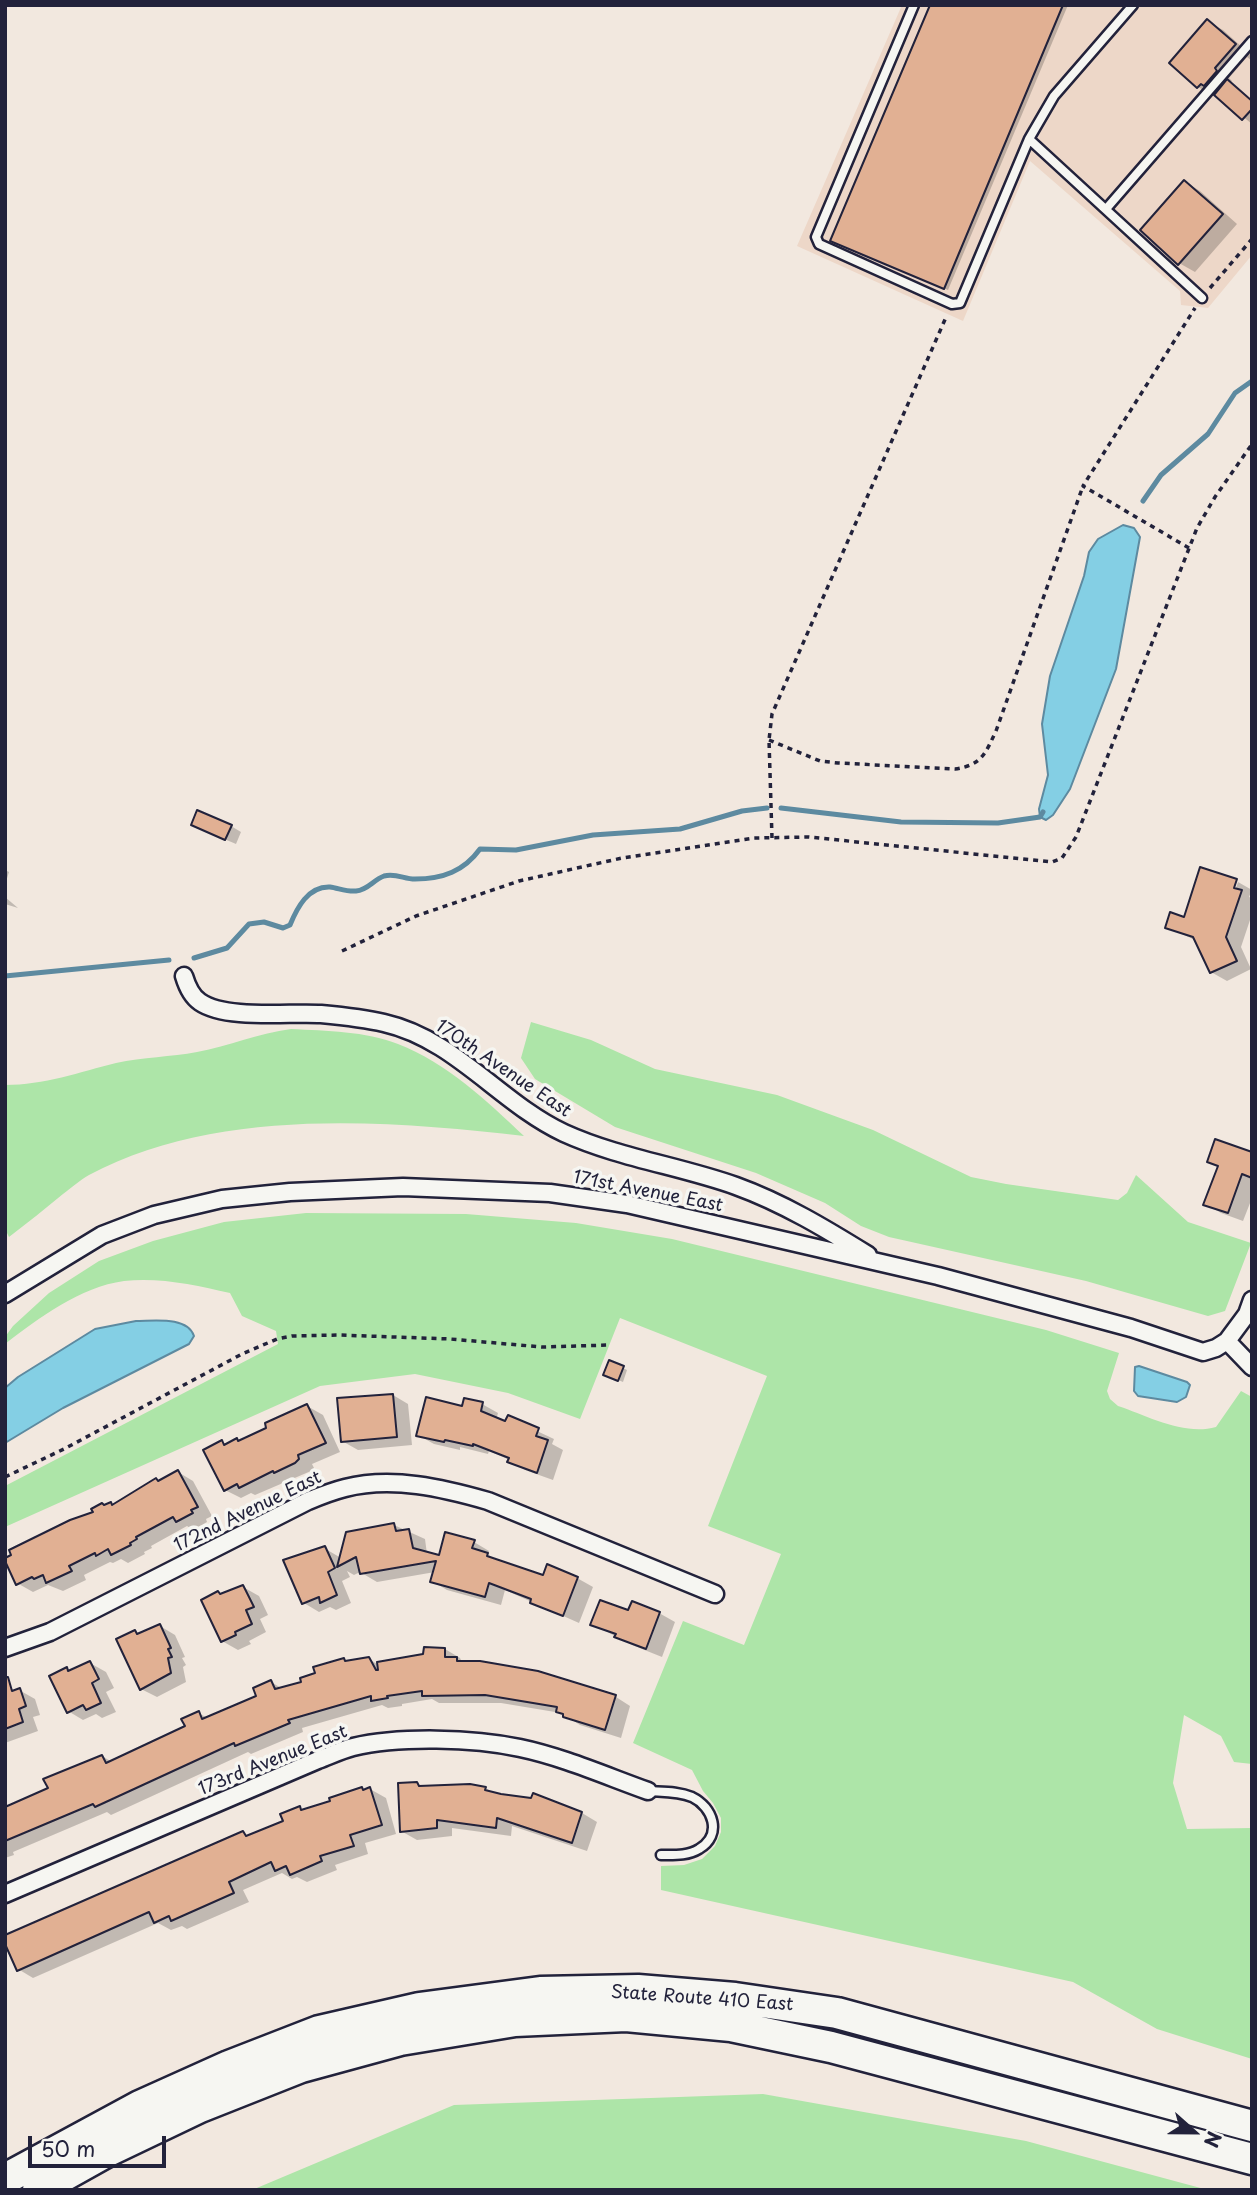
<!DOCTYPE html>
<html>
<head>
<meta charset="utf-8">
<style>
  body { margin:0 }
  #map { position:relative; width:1257px; height:2195px; overflow:hidden; background:#f2e8df; font-family:"Playpen Sans",sans-serif }
  canvas { display:block }
  .frame { position:absolute; inset:0; border:7px solid #22223b; pointer-events:none }
  .north { position:absolute; left:1159px; top:2097px; width:70px; height:70px; -webkit-text-stroke:5px #f6f6f2; paint-order:stroke; rotate:111deg; font-size:19px; font-weight:700; line-height:28px; text-align:center; color:#22223b }
  .north::after { content:''; display:block; margin:auto; width:24px; height:32px; background:#22223b; clip-path:polygon(50% 0,100% 100%,50% 72%,0 100%) }
  .scale { position:absolute; left:28px; top:2136px; width:138px; height:32px; box-sizing:border-box; border:4px solid #22223b; border-top:0; padding-left:9px; font-size:21px; line-height:24px; white-space:nowrap; color:#22223b; -webkit-text-stroke:5px #f6f6f2; paint-order:stroke }
</style>
</head>
<body>
<div id="map">
<canvas width="1257" height="2195"></canvas>
<div class="frame"></div>
<div class="north">N</div>
<div class="scale">50 m</div>
</div>
<script>
const ctx = document.querySelector('canvas').getContext('2d');
ctx.lineJoin = 'round';
function fill(path, color) {
  ctx.fillStyle = color;
  ctx.fill(path, 'evenodd');
}
function strokePath(path, color, width, dash) {
  ctx.strokeStyle = color;
  ctx.lineWidth = width;
  ctx.lineCap = dash ? 'butt' : 'round';
  ctx.setLineDash(dash || []);
  ctx.stroke(path);
}
function drawText(font, color, halo, rows, align = 'center') {
  ctx.font = font + ' "Playpen Sans",sans-serif';
  ctx.lineWidth = 7;
  ctx.setLineDash([]);
  ctx.textBaseline = 'middle';
  ctx.strokeStyle = halo;
  ctx.fillStyle = color;
  for (const [text, x, y, turn = 0] of rows) {
    ctx.save();
    ctx.translate(x, y);
    ctx.rotate((+turn || 0) * Math.PI / 180);
    ctx.textAlign = isNaN(turn) ? turn : align;
    if (halo) ctx.strokeText(text, 0, 0);
    ctx.fillText(text, 0, 0);
    ctx.restore();
  }
}
fill(new Path2D(`
  M902,5H1252V255L1208,308L1181,305L1180,291L1030,161L963,321L797,246Z`), '#edd7c8');
fill(new Path2D(`
  M531,1022L591,1040L655,1069L777,1095L873,1130L971,1177L1006,1184L1118,1200L1127,1193L1136,1175L1188,1222L1251,1243L1225,1311L1208,1316L1086,1281L889,1237L861,1226L825,1203L756,1173L615,1127L535,1079L521,1058Z
  M291,1029C327,1031 365,1031 398,1044C447,1063 487,1101 524,1136C386,1120 216,1107 89,1175C80,1180 71,1188 63,1194C45,1209 27,1223 9,1237L5,1229V1085C44,1085 80,1072 116,1063C143,1057 171,1057 197,1052C229,1046 259,1033 291,1029Z
  M306,1213L466,1214L576,1223L672,1239L1046,1330L1119,1353L1107,1391L1110,1399L1118,1406C1148,1416 1184,1436 1216,1427L1241,1391L1252,1397V1764L1234,1762L1221,1736L1184,1715L1173,1783L1187,1829L1252,1828V2059L1157,2029L1073,1982L661,1890V1866L684,1865L702,1859L715,1846L721,1832V1818L713,1803L703,1791L692,1770L633,1743L683,1621L744,1645L781,1554L708,1526L767,1376L620,1318L580,1419L508,1393L415,1374L320,1386L5,1527V1486L278,1344L276,1331L242,1316L230,1293C196,1285 159,1277 124,1281C80,1287 39,1318 5,1344V1337L13,1326L49,1293L99,1261L153,1241L224,1222Z
  M763,2094L1026,2141L1208,2190H252L454,2105Z`), '#ade5a8');
const water = new Path2D(`
  M1123,525L1134,528L1140,537L1116,669L1070,789L1053,815L1046,820L1040,817L1039,809L1048,775L1042,724L1050,676L1084,576L1089,552L1098,539Z
  M136,1321C154,1321 187,1316 194,1336L189,1344L63,1408L5,1443V1388L18,1377L95,1329Z
  M1139,1366L1187,1382L1190,1385L1186,1397L1177,1402L1138,1396L1134,1391L1135,1367Z`);
fill(water, '#84cfe4');
strokePath(water, '#5d8aa0', 2);
fill(new Path2D(`
  M932,5H1068L948,290L837,243Z
  M1207,21L1223,30L1252,56V61L1247,57L1229,78L1232,81L1230,83L1252,100V124L1215,94L1214,96L1198,87L1171,63Z
  M1185,182L1200,191L1237,224L1195,272L1179,263Z
  M231,826L241,832L236,844L203,830Z
  M1202,869L1237,881H1235L1233,897L1238,882L1252,890L1249,897L1252,898V914L1241,947L1251,969L1227,981L1211,972L1197,941L1167,927L1185,919Z
  M5,870L9,872L5,885Z
  M5,897L18,908L5,904Z
  M1252,1154V1198L1243,1221L1221,1213L1206,1204L1219,1167L1209,1161Z
  M623,1368L627,1370L623,1382L609,1376Z
  M393,1395L408,1404L412,1445L358,1450L342,1441Z
  M482,1404L498,1413L496,1420L506,1424L509,1418L554,1439L552,1444L563,1450L553,1480L525,1470L509,1461L510,1460L489,1451L488,1454L460,1447V1450L434,1444L418,1435L464,1408Z
  M307,1406L323,1415L340,1452L312,1464L314,1468L311,1471L255,1495L251,1493L241,1498L225,1490L222,1442L226,1445L237,1440L240,1442Z
  M178,1472L193,1481L212,1516L206,1519L207,1522L193,1530L187,1526L151,1546L152,1548L144,1552L145,1554L128,1563L121,1559L113,1563L110,1562L84,1575L86,1580L63,1591L48,1585L33,1592L17,1583L95,1513L111,1504L114,1506Z
  M394,1525L425,1539L427,1554L440,1557L474,1542L489,1551L488,1555L503,1563L544,1577L577,1578L593,1587L579,1623L505,1590L501,1605L447,1590L432,1581L435,1572L377,1582L360,1572L354,1575L347,1571L350,1577L342,1581L351,1603L336,1610L330,1607L319,1612L304,1603L324,1548L341,1558Z
  M243,1587L259,1596L268,1615L260,1619L266,1632L249,1641L251,1644L238,1650L222,1641L221,1595Z
  M630,1613H659L675,1622L662,1657L632,1645L592,1624Z
  M160,1626L175,1635L185,1657L182,1658L186,1665L183,1667L186,1682L157,1697L141,1689L135,1632L140,1635Z
  M445,1649L460,1658L462,1662L538,1673L616,1697L630,1706L621,1738L580,1725L561,1713L501,1703H439L432,1699L402,1704V1706L388,1708L382,1705L302,1728L303,1732L251,1754L248,1752L111,1815L107,1812L13,1852L14,1855L5,1858V1806L8,1808L50,1789L102,1756L112,1762L187,1727L198,1713L208,1718L258,1697L271,1682L283,1689L303,1683L344,1659L348,1662L369,1659L377,1664L425,1656Z
  M90,1663L106,1672L114,1688L106,1692L116,1712L102,1718L96,1714L83,1720L68,1711L67,1669L71,1671Z
  M19,1690L35,1699L40,1715L33,1717L38,1731L5,1743V1695Z
  M417,1784L423,1788H485L495,1794L533,1800L534,1796L582,1813L597,1822L587,1851L512,1826L511,1836L452,1828V1836L417,1840L401,1831Z
  M362,1789H370L386,1798L396,1834L365,1843L368,1854L335,1865L337,1870L307,1882L297,1877L292,1879L282,1873L243,1890L249,1902L187,1929L182,1926L171,1930L158,1923L33,1978L18,1969L243,1833L250,1837L285,1822L300,1808L304,1811Z`), '#0003');
strokePath(new Path2D(`
  M1143,501L1161,475L1208,434L1235,393L1252,381
  M781,808L901,822L998,823L1040,817L1043,812
  M194,958L227,948L249,924L264,922L283,928L290,925C297,908 308,886 330,887C338,888 347,892 356,891C368,890 373,880 384,876C396,873 404,879 415,879C443,879 464,871 480,849L516,850L593,835L680,829L742,811L767,808
  M5,976L169,960`), '#5d8aa0', 5);
const building = new Path2D(`
  M930,5H1063L944,289L830,241Z
  M1207,19L1236,44L1215,68L1217,71L1204,86L1201,84L1197,88L1169,63Z
  M1227,79L1252,101V109L1242,120L1214,95Z
  M1184,180L1223,214L1178,265L1140,230Z
  M197,810L232,825L225,840L191,825Z
  M1200,867L1237,879L1234,888L1242,890L1226,937L1237,961L1210,973L1193,937L1165,928L1170,912L1184,917Z
  M1215,1139L1252,1152V1178L1242,1174L1228,1213L1203,1205L1218,1166L1207,1162Z
  M609,1360L624,1366L618,1381L603,1375Z
  M393,1394L397,1437L341,1442L337,1398Z
  M426,1397L462,1406L464,1398L483,1402L481,1411L505,1421L508,1415L539,1428L536,1436L548,1440L537,1473L507,1462L509,1458L473,1444V1446L445,1440L444,1442L416,1436Z
  M307,1404L326,1443L298,1455L299,1459L295,1463L274,1473L273,1471L239,1488L237,1484L224,1491L203,1450L222,1440L224,1445L237,1438L238,1441L266,1428L265,1423Z
  M178,1470L198,1507L191,1510L193,1513L176,1522L173,1517L136,1537L137,1539L130,1543L131,1545L111,1555L108,1549L96,1556L95,1553L69,1566L72,1571L46,1583L43,1575L34,1579L32,1577L16,1585L5,1561V1558L11,1555L9,1550L70,1520L93,1512L91,1509L102,1503L104,1505L111,1502L112,1505L156,1478L158,1481Z
  M394,1523L396,1531L409,1529L413,1548L439,1555L445,1532L475,1540L472,1548L488,1553L487,1556L543,1575L547,1564L578,1577L563,1616L530,1603L531,1599L489,1583L485,1597L430,1582L436,1561L360,1574L356,1557L337,1567L346,1532Z
  M325,1546L335,1568L328,1572L337,1595L320,1603L319,1597L302,1604L283,1560Z
  M243,1585L254,1607L246,1610L252,1624L235,1632L236,1635L221,1642L201,1600L218,1591L220,1594Z
  M600,1600L628,1610L632,1601L660,1612L646,1649L614,1637L616,1634L590,1625Z
  M160,1624L171,1648L168,1649L172,1657L168,1658L171,1673L140,1690L116,1639L135,1630L137,1634Z
  M424,1647L445,1648V1657H457V1661H480L538,1671L616,1695L605,1730L563,1717V1714L556,1712L557,1707L485,1695L422,1696V1691L387,1696L388,1698L371,1701V1696L288,1720L290,1723L235,1746L234,1743L95,1807L93,1804L5,1841V1807L48,1788L43,1779L102,1755L106,1763L185,1726L181,1719L199,1711L202,1719L256,1696L253,1688L271,1680L275,1689L301,1682L300,1678L315,1673L313,1667L344,1658L345,1661L369,1657L376,1670H378L377,1662L423,1654Z
  M90,1661L99,1679L92,1683L101,1703L86,1710L83,1705L67,1713L49,1676L67,1667L68,1671Z
  M5,1677H8L12,1691L20,1688L26,1706L19,1709L23,1722L5,1729Z
  M417,1782L419,1786L470,1784L486,1787L485,1790L501,1794L531,1798L533,1793L582,1812L572,1843L497,1818L496,1828L437,1820V1828L400,1832L398,1783Z
  M362,1787L363,1790L370,1787L382,1825L350,1835L354,1846L320,1856L322,1861L290,1875L286,1866L275,1871L271,1862L229,1882L234,1893L171,1921L169,1916L154,1923L149,1912L17,1971L5,1944V1935L243,1831L246,1836L283,1821L280,1814L300,1806L301,1810L330,1801L329,1798Z`);
fill(building, '#e1b093');
strokePath(building, '#22223b', 2);
const lane = new Path2D(`
  M914,5L816,237L819,244L952,304L960,303L1029,139L1202,298
  M1029,139L1054,96L1133,5
  M1106,209L1252,41
  M648,1791C662,1792 678,1791 692,1797C713,1807 723,1835 699,1849C688,1856 674,1855 661,1855`);
const street = new Path2D(`
  M184,976C187,986 191,996 200,1002C226,1020 289,1012 321,1014C342,1016 363,1018 384,1023C455,1039 500,1103 564,1133C619,1158 680,1166 736,1186C783,1203 826,1229 868,1255
  M5,1294L102,1235L154,1215L222,1199L290,1192L403,1187L550,1193L627,1204L938,1276L1131,1328L1203,1352L1216,1348L1227,1341L1247,1314L1252,1300
  M1227,1341L1252,1367
  M5,1648L50,1632L308,1501C320,1496 333,1491 345,1488C392,1476 443,1488 488,1501L715,1594
  M5,1894L318,1760C329,1756 341,1750 353,1747C400,1736 473,1738 520,1748C563,1757 606,1776 648,1791`);
const highway = new Path2D(`
  M5,2179L140,2106L229,2066L319,2031L419,2008L540,1992L638,1990L735,1998L837,2013L1252,2126
  M38,2190L108,2151L200,2107L301,2067L400,2040L515,2021L626,2016L731,2026L831,2047L1252,2159`);
strokePath(lane, '#22223b', 13);
strokePath(street, '#22223b', 21);
strokePath(highway, '#22223b', 35);
strokePath(new Path2D(`
  M1210,288L1252,239
  M1189,548L1083,486L1195,308
  M769,740L820,761L838,763L955,769C982,765 985,754 996,731L1083,486
  M772,838L769,740L772,714L947,315
  M342,951L416,916L519,881L622,858L754,838L809,837L1052,862L1062,858L1076,837L1197,528L1215,497L1252,444
  M5,1477L64,1449L242,1354L277,1339L292,1336L339,1335L450,1339L542,1347L609,1345`), '#22223b', 3.5, [5, 5]);
strokePath(lane, '#f6f6f2', 8);
strokePath(street, '#f6f6f2', 16);
strokePath(highway, '#f6f6f2', 30);
drawText('18px', '#22223b', '#f6f6f2', [
  ["170th Avenue East",503,1069,34],
  ["171st Avenue East",648,1192,11],
  ["172nd Avenue East",248,1512,-26],
  ["173rd Avenue East",273,1761,-22],
  ["State Route 410 East",702,1999,4]
]);
</script>
</body>
</html>
